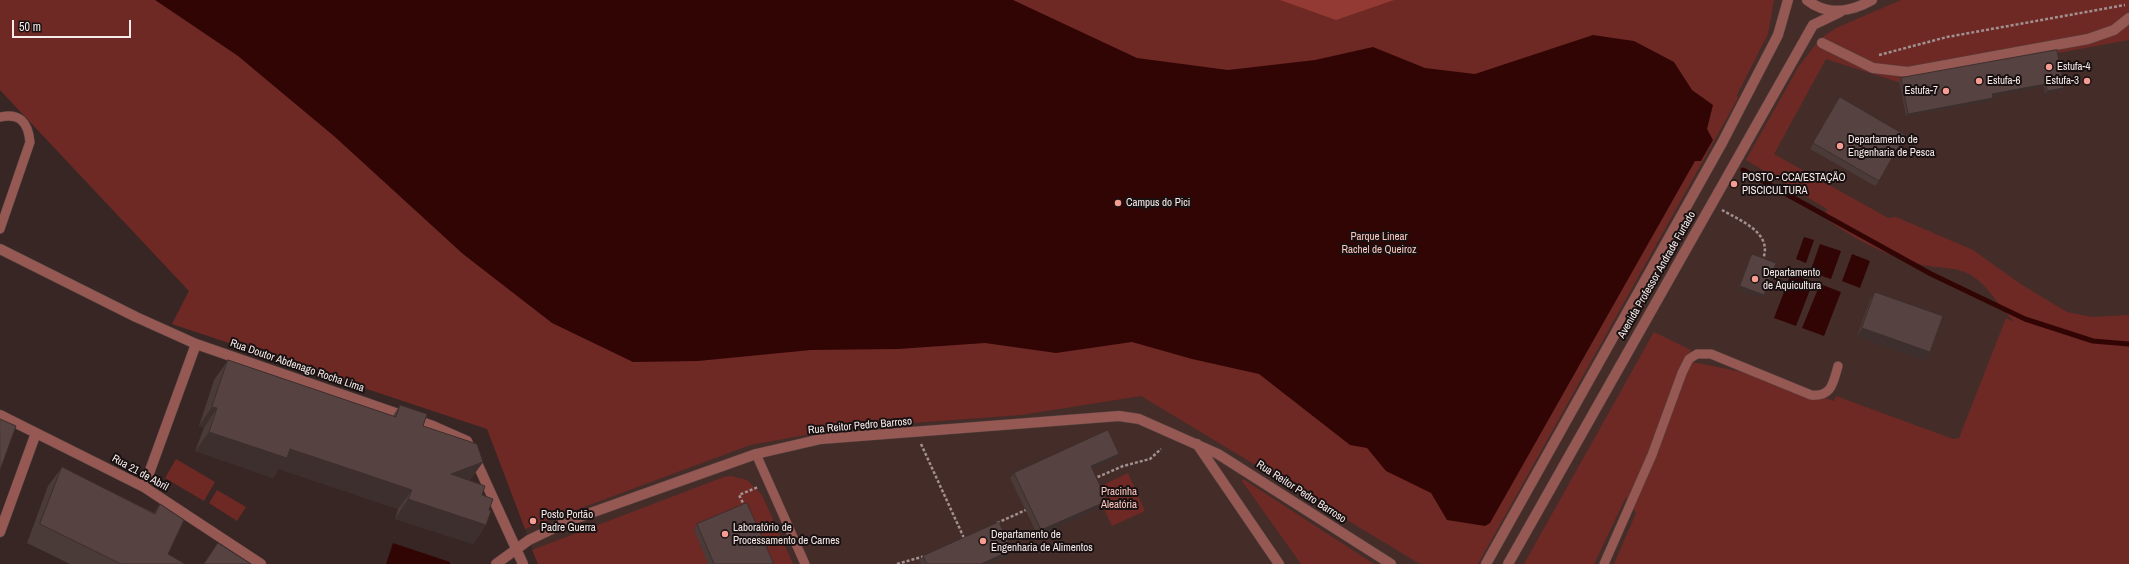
<!DOCTYPE html>
<html>
<head>
<meta charset="utf-8">
<style>
  body { margin:0 }
  #map { position:relative; width:2129px; height:564px; overflow:hidden; background:#372624; font-family:"Archivo Narrow",sans-serif }
  canvas { display:block }
  .scale { position:absolute; left:12px; top:20px; width:119px; height:18px; box-sizing:border-box; border:2px solid #f7ebea; border-top:0; padding-left:5px; font-size:12px; line-height:14px; white-space:nowrap; color:#f7ebea; -webkit-text-stroke:3px #191111; paint-order:stroke }
</style>
</head>
<body>
<div id="map">
<canvas width="2129" height="564"></canvas>
<div class="scale">50 m</div>
</div>
<script>
const ctx = document.querySelector('canvas').getContext('2d');
ctx.lineJoin = 'round';
function fill(path, color) {
  ctx.fillStyle = color;
  ctx.fill(path, 'evenodd');
}
function strokePath(path, color, width, dash) {
  ctx.strokeStyle = color;
  ctx.lineWidth = width;
  ctx.lineCap = dash ? 'butt' : 'round';
  ctx.setLineDash(dash || []);
  ctx.stroke(path);
}
function drawText(font, color, halo, rows, align = 'center') {
  ctx.font = font + ' "Archivo Narrow",sans-serif';
  ctx.lineWidth = 4;
  ctx.setLineDash([]);
  ctx.textBaseline = 'middle';
  ctx.strokeStyle = halo;
  ctx.fillStyle = color;
  for (const [text, x, y, turn = 0] of rows) {
    ctx.save();
    ctx.translate(x, y);
    ctx.rotate((+turn || 0) * Math.PI / 180);
    ctx.textAlign = isNaN(turn) ? turn : align;
    if (halo) ctx.strokeText(text, 0, 0);
    ctx.fillText(text, 0, 0);
    ctx.restore();
  }
}
fill(new Path2D(`
  M0,0H2129V564H538L488,429L172,324L189,291L0,90Z`), '#442c29');
fill(new Path2D(`
  M0,0H1774L1768,34L1737,95L1738,98L1478,564H1420L1141,396L1021,415L844,428L750,445L525,529L487,429L172,324L189,291L0,90Z
  M1901,0H2129V40L1898,82L1826,59L1774,154L1888,218L1896,217L1973,250L2022,285L2067,312L2092,317L2129,315V564H1614L1636,513L1626,497L1594,564H1524L1654,332L1691,350L1687,361L1757,375L1834,401L1836,396L1953,439L1959,438L2006,318L2015,322C1997,306 1988,282 1965,272C1952,267 1937,268 1923,265C1887,256 1853,239 1824,217L1827,209L1746,160L1799,66L1820,39L1836,28Z
  M176,459L215,482L204,501L165,478Z
  M1128,473L1145,511L1112,526L1095,489Z
  M731,476L747,480L762,495L793,564H538L532,550L724,477Z
  M1243,479L1374,564H1301L1242,481Z
  M217,490L246,507L237,521L209,503Z`), '#6f2925');
fill(new Path2D(`
  M1280,0H1394L1336,20Z`), '#943a35');
fill(new Path2D(`
  M155,0H1013L1137,58L1228,70L1315,60L1373,47L1425,68L1475,74L1593,35L1634,41L1674,62L1692,90L1713,105L1707,129L1713,140L1701,161H1695L1490,523L1485,526L1447,520L1431,493L1386,471L1367,448L1350,445L1259,374L1192,359L1132,342L1056,353L985,343L898,349L811,350L698,361L633,362L552,323L463,254L335,137L238,56Z
  M1804,237L1814,240L1806,263L1796,259Z
  M1820,244L1841,251L1831,279L1810,272Z
  M1852,254L1870,261L1860,288L1842,281Z
  M1791,274L1813,282L1796,326L1774,318Z
  M1820,284L1841,292L1824,336L1802,328Z
  M393,543L450,562V564H386Z`), '#320505');
strokePath(new Path2D(`
  M1743,170L1931,274L2025,319L2093,341L2129,344`), '#320505', 5);
const service = new Path2D(`
  M0,117C20,113 28,122 30,142L0,229
  M756,454L805,564
  M1604,564L1652,455L1682,373L1689,359L1697,354H1711L1811,395C1832,397 1833,383 1838,366`);
const minor = new Path2D(`
  M1807,0C1827,16 1851,12 1872,0
  M1822,43L1873,68L1908,72L2088,39L2114,30L2129,18
  M0,249L136,317L196,344L433,426L467,441L523,564
  M0,415L144,487L261,564
  M1197,444L1279,564
  M144,487L196,344
  M0,532L36,433
  M496,564L529,540L571,520L756,454L821,439L1119,416L1139,419L1218,454L1391,564
  M1486,564L1722,143L1778,35L1788,0
  M1508,564L1813,25L1840,12`);
strokePath(service, '#524240', 10);
strokePath(minor, '#524240', 11);
strokePath(new Path2D(`
  M1879,55L1947,37L2125,5
  M1722,210C1741,221 1773,233 1763,259
  M921,444L964,538
  M1093,479L1123,466L1150,459L1161,449
  M745,507L739,495L758,487
  M997,523L1028,509
  M897,564L925,556`), '#a09190', 2.5, [3, 2]);
strokePath(service, '#965852', 9);
strokePath(minor, '#965852', 10);
fill(new Path2D(`
  M2057,50L2062,90L2045,94L2044,86L1993,96V98L1991,101L1906,116L1899,81L1901,78Z
  M1840,97L1879,181L1875,186L1810,149L1836,102Z
  M1752,254L1762,298L1738,289L1750,257Z
  M1875,292L1930,352L1924,360L1857,336L1870,300Z
  M228,360L393,416L400,405L423,426L483,462L470,480L482,495L489,510L486,525L473,544L395,519L398,509L279,469L273,478L195,451L204,428L199,426L214,380Z
  M1119,454L1115,459L1092,469L1103,507L1038,536L1010,478L1014,473Z
  M62,467L154,513L160,504L168,554L185,564H70L27,543L48,486Z
  M697,524L774,564H708L694,530Z
  M923,556H1008L990,564H921L919,561Z`), '#4a3a38');
fill(new Path2D(`
  M2046,84L2044,86L1990,97L1992,94Z
  M2064,88L2062,90L2045,94L2047,91Z
  M1993,98L1991,101L1906,116L1908,114Z
  M1740,286L1764,295L1762,298L1738,289Z
  M1862,328L1930,352L1924,360L1857,336Z
  M212,407L217,408L204,428L199,426Z
  M209,432L290,449L412,490L398,509L279,469L273,478L195,451Z
  M1119,454L1115,459L1087,472L1091,466Z
  M483,462L469,481L451,474Z
  M408,499L486,525L473,544L395,519Z
  M1107,501L1103,507L1038,536L1041,530Z
  M1012,550L1008,556L990,564H981Z`), '#3c2f2e');
const building = new Path2D(`
  M2057,50L2064,88L2047,91L2046,84L1992,94L1993,98L1908,114L1901,78Z
  M1840,97L1905,135L1879,181L1813,143Z
  M1752,254L1776,263L1764,295L1740,286Z
  M1875,292L1943,316L1930,352L1862,328Z
  M228,360L396,417L400,405L427,414L423,426L477,444L483,462L451,474L485,486L482,495L493,499L489,510L491,511L486,525L408,499L412,490L359,472L290,449L287,458L209,432L217,408L212,407Z
  M0,419L16,426L0,470Z
  M1108,430L1119,454L1091,466L1107,501L1041,530L1014,473Z
  M62,467L155,514L160,504L184,520L168,554L185,564H121L40,524Z
  M747,503L774,564H714L697,524Z
  M999,522L1012,550L981,564H927L923,556Z
  M218,543L251,564H204Z`);
fill(building, '#564341');
strokePath(building, '#3c2f2e', 1);
for (const [x, y, r, color] of [
  [2049,67,4,"#f59c93"],
  [1979,81,4,"#f59c93"],
  [2087,81,4,"#f59c93"],
  [1946,91,4,"#f59c93"],
  [1840,146,4,"#f59c93"],
  [1734,184,4,"#f59c93"],
  [1118,203,4,"#f59c93"],
  [1755,279,4,"#f59c93"],
  [533,521,4,"#f59c93"],
  [725,534,4,"#f59c93"],
  [983,541,4,"#f59c93"]
]) {
  const dot = new Path2D();
  dot.arc(x, y, r, 0, 2 * Math.PI);
  ctx.fillStyle = color;
  ctx.fill(dot);
  strokePath(dot, '#191111', 1.5);
}
drawText('11px', '#f7ebea', '#191111', [
  ["Estufa-4",2057,67],
  ["Estufa-6",1987,81],
  ["Estufa-3",2079,81,"right"],
  ["Estufa-7",1938,91,"right"],
  ["Departamento de",1848,140],
  ["Engenharia de Pesca",1848,153],
  ["POSTO - CCA/ESTAÇÃO",1742,178],
  ["PISCICULTURA",1742,191],
  ["Campus do Pici",1126,203],
  ["Departamento",1763,273],
  ["de Aquicultura",1763,286],
  ["Posto Portão",541,515],
  ["Padre Guerra",541,528],
  ["Laboratório de",733,528],
  ["Processamento de Carnes",733,541],
  ["Departamento de",991,535],
  ["Engenharia de Alimentos",991,548]
], 'left');
drawText('11px', '#fbc7c0', '#191111', [
  ["Parque Linear",1379,237],
  ["Rachel de Queiroz",1379,250],
  ["Pracinha",1119,492],
  ["Aleatória",1119,505]
]);
drawText('11px', '#f7ebea', '#191111', [
  ["Avenida Professor Andrade Furtado",1657,275,-60],
  ["Rua Doutor Abdenago Rocha Lima",297,366,19],
  ["Rua Reitor Pedro Barroso",860,426,-5],
  ["Rua 21 de Abril",140,473,29],
  ["Rua Reitor Pedro Barroso",1301,492,33]
]);
</script>
</body>
</html>
